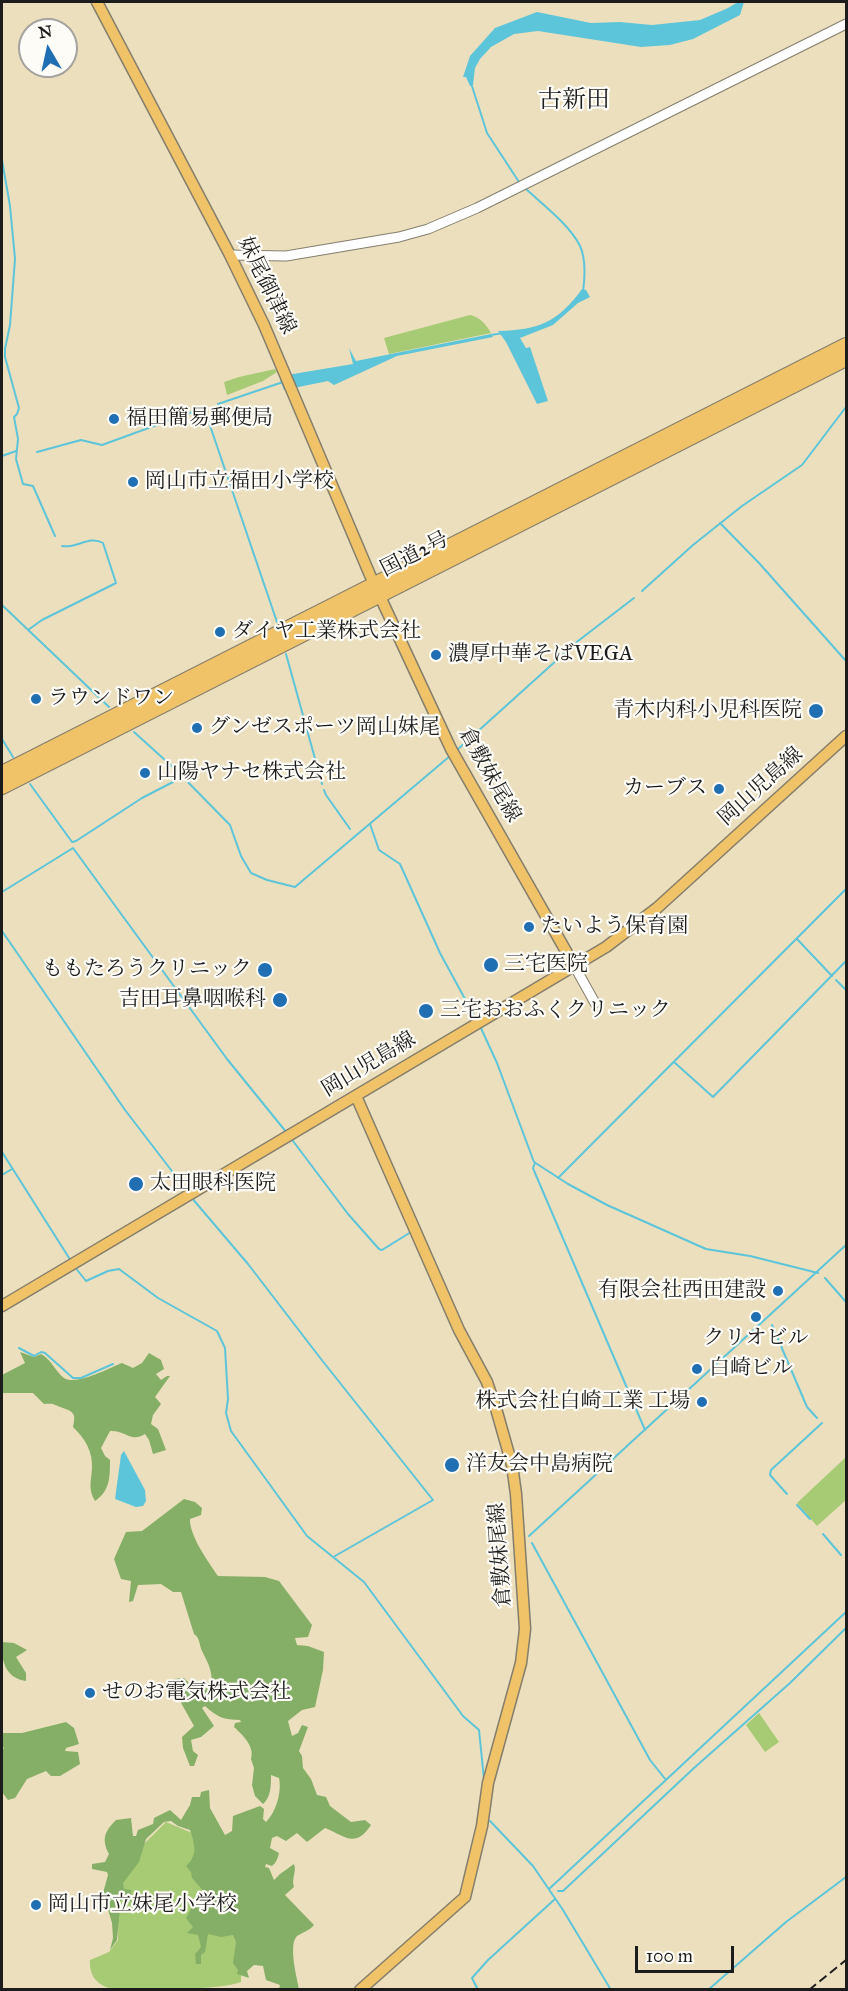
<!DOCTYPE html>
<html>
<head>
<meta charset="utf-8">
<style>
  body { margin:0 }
  #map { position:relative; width:848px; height:1991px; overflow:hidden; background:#ebdfbd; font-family:"IM FELL Great Primer",serif }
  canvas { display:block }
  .frame { position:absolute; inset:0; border:3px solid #1c1c1c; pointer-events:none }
  .north { position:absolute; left:18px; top:18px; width:60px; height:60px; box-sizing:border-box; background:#fdfcf7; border:2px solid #a3a29f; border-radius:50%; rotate:351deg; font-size:16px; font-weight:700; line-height:24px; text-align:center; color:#1c1c1c }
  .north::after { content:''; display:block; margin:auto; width:21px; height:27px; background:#1f6fb2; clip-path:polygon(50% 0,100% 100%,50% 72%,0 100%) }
  .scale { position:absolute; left:635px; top:1946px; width:99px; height:27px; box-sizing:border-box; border:3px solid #1c1c1c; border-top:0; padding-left:8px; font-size:18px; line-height:21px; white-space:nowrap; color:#1c1c1c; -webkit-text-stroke:4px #fdfcf7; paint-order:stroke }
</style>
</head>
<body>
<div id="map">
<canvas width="848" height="1991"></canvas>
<div class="frame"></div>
<div class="north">N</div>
<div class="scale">100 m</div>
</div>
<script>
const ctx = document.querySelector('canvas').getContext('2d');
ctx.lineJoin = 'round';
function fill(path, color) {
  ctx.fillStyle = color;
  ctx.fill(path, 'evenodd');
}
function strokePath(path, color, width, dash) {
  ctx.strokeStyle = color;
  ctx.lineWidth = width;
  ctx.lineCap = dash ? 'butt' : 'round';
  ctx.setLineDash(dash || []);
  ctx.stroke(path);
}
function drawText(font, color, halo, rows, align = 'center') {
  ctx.font = font + ' "IM FELL Great Primer","Noto Serif JP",serif';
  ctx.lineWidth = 4.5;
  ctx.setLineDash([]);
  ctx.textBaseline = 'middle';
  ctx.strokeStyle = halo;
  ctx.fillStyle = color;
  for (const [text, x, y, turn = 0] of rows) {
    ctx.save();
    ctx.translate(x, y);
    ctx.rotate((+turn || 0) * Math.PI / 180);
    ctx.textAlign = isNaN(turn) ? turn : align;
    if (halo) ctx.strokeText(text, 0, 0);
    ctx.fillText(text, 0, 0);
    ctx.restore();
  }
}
fill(new Path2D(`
  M470,315C480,317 486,324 491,333L389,354L384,338Z
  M275,369L277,372L263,381L227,395L224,382L239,377Z
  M846,1457V1500L817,1526L797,1503Z
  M759,1713L779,1742L765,1752L746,1725Z
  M166,1822L192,1833L193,1840L199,1843L242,1927L241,1982C218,1991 141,1989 112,1989C97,1985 89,1976 90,1960L109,1952L118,1940L119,1881L126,1862Z`), '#a7cb74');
fill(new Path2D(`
  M20,1352L34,1357L41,1354C51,1359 55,1371 64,1378C76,1386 109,1368 122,1363L133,1368L142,1363L149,1353L161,1360L164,1369L156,1374L161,1380L167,1376H170L155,1397L161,1404L153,1415L151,1424L158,1429L166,1450L153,1454L149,1440L145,1434C130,1443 126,1430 110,1431L101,1448L105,1456L110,1460C110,1477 110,1491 95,1501C88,1489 91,1482 92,1469C93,1451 85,1439 73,1427C76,1414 74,1412 63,1408C53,1405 56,1403 44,1404L33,1393H2V1375L25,1363Z
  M184,1499L195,1502L202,1508L201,1515L190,1519C189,1535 209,1563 218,1576L265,1577L279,1581L312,1625L308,1637L295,1638L297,1645L308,1646L324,1652L323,1670L315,1707L302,1710L288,1721L292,1736L298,1733L302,1725L308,1727L299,1751L302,1756L303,1768L311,1779L317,1795L326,1797L330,1806L351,1822L365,1820L371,1825C355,1849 345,1836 325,1828L307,1842L297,1833L286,1841L277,1836L272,1838L270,1848L279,1853C278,1858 276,1863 272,1866L266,1864L265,1867L269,1868L274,1880L280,1874L294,1864C297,1872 291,1878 294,1887L285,1895L314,1925C309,1931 303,1932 297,1936C288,1945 297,1978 299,1989H279L280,1985L266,1980L263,1966L254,1965L247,1971L249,1978L237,1974L238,1970L233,1963L236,1942L233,1935L221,1937L208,1934L205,1952L201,1955V1964H196L195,1954L201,1947L198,1935L187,1933L193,1927L186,1918L197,1898L205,1893L192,1878L191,1872L186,1866C198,1855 195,1845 190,1830L178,1826L171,1821L164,1822L146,1839L139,1862L123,1883L124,1889L131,1890L132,1903L127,1897L121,1898L117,1940L110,1950L113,1938L112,1923L103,1893L108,1875L107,1872L92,1869V1864L105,1862L109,1854C101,1839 105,1831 116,1820L131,1818L133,1836H136L138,1830L153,1824L154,1818L170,1810L181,1820L190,1805L192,1797H200L201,1792L209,1790L210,1808L225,1835L232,1831L233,1816L260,1806L264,1809L263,1819L266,1822C276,1812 282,1792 279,1778L271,1775C271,1785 271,1797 263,1804L255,1796L252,1785L254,1768L251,1759C255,1747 243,1735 234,1727L235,1723L241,1722L240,1720C224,1720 217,1717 205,1706L202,1708L214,1726L201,1737L191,1740L193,1751L198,1755L194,1766H190L183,1748L182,1737L194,1726L170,1683L174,1679L184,1678L192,1686L198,1681L205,1688L210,1689C215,1675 208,1663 202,1651C199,1644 200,1638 194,1634L181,1592H173L161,1584L138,1585L133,1601L129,1602L131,1581L121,1579L114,1559L126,1532L142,1531Z
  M2,1642L14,1643L27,1650L16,1657L26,1673V1681C5,1678 1,1660 2,1642Z
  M66,1722L74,1728L79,1744L66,1748L65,1751L78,1752L80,1764L60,1776H51L46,1771L27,1779L15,1798L8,1800L2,1792V1750L4,1748L2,1746V1733H22Z`), '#85af66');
fill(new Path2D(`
  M738,2H744L740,15L693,39L670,45L641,47L538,31L514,34L491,47L480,59L475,68L473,85L470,86L466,77H463L470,56L495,28L537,12L591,23L620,22L652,25L700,20L728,8Z
  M582,289L586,290L590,297L578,303L553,325L520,338L526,348L530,347L548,401L537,404L506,342L498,331C539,330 558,322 582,289Z
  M491,334L493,337L397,356L334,385L328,381L284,390L280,380L293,374L353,364L349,348L356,361Z
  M124,1451L145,1490L146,1501L143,1506L136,1507L115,1499L121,1455Z`), '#5dc5da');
strokePath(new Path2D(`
  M471,83L487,133L519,182
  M2,160L10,206L15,259L10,325L5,349V357L19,408L17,414L14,417L18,439L16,459L23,484L33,486L55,536
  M525,188C542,204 570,225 580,246C586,259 585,277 583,292
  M491,335L503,333
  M218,404L283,382
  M204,408L277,622
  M37,452L81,440L102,445L206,407
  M2,456L16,451
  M720,523L759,563L846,661
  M642,591L693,545L742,506L802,465L846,407
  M2,605L109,707
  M28,630L42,620L116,583L103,543C89,535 76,549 62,546
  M286,654L322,784
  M134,732L176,770L230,825L241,856L251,873L267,880L295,887L450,756
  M2,739L13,757
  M457,750L578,641L634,598
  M30,784L72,842L76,841L142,798L173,782
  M324,790L326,795L350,829
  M370,824L379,850L400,864L440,953L477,1021
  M2,892L73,848L227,1059L287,1133
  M2,931L125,1110L188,1192
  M797,939L832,976
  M836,980L846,990
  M480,1026L497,1063L534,1162L568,1184L607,1205L706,1249L750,1256L818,1273
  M674,1062L713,1097L846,961
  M290,1137L348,1214L379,1249L382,1250L411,1232
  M2,1152L71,1261
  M535,1163L533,1168L535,1173L645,1430
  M2,1175L12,1169
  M558,1178L846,889
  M191,1197L248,1264L321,1359L433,1500L335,1556
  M74,1266L86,1281L108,1271L119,1269L158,1298L217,1331L225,1348L228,1399L226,1413L231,1431L307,1536L364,1582L463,1716L479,1730L484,1779
  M825,1278L846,1302
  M772,1325L807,1407L817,1418
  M19,1348L34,1356L41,1352L45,1353L73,1378H81L113,1364
  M787,1494L770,1475L771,1470L822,1423
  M797,1505L810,1519
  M823,1534L841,1555
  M529,1536L846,1245
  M532,1543L650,1760L666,1780
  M490,1821L533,1866L563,1910L611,1990
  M549,1889L846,1612
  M558,1891H563L694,1768L790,1683L846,1628
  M478,1990L472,1978L488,1960L555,1899
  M708,1990L786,1922L846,1877`), '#5dc5da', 2);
const minor = new Path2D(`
  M230,255L286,256L399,237L428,229L477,208L846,24
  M575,967L595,1003`);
const major = new Path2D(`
  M97,2L230,255L264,325L370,575L451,749L575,967
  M356,1096L459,1330L487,1382L497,1412L512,1465L516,1494L525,1629L521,1663L488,1783L482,1826L465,1897L360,1990
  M2,1306L606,947L657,908L846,736`);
const highway = new Path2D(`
  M2,773L846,345
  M2,787L846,359`);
strokePath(minor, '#847e6c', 11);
strokePath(major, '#847e6c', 13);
strokePath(highway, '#847e6c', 16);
strokePath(minor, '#fff', 9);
strokePath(major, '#f0c369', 10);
strokePath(highway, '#f0c369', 14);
strokePath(new Path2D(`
  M809,1990L846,1960`), '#1c1c1c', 2, [9, 4.5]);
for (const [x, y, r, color] of [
  [114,419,6,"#1f6fb2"],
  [133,482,6,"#1f6fb2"],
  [220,632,6,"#1f6fb2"],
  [436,655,6,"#1f6fb2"],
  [36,699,6,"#1f6fb2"],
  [816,711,8,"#1f6fb2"],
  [197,728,6,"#1f6fb2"],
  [145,773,6,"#1f6fb2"],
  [719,789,6,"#1f6fb2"],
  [529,927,6,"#1f6fb2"],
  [491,965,8,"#1f6fb2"],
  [265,970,8,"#1f6fb2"],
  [280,1000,8,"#1f6fb2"],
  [426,1011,8,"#1f6fb2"],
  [136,1184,8,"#1f6fb2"],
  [778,1291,6,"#1f6fb2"],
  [756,1317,6,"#1f6fb2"],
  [697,1369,6,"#1f6fb2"],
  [702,1402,6,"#1f6fb2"],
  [452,1465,8,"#1f6fb2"],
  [90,1693,6,"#1f6fb2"],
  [36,1905,6,"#1f6fb2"]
]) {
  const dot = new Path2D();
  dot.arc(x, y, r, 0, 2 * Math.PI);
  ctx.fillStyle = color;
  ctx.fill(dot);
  strokePath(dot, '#fdfcf7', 2);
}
drawText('21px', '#1c1c1c', '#fdfcf7', [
  ["妹尾御津線",266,286,64],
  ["国道2号",415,555,-27],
  ["倉敷妹尾線",489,775,61],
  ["岡山児島線",761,787,-42],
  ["岡山児島線",369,1065,-31],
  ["倉敷妹尾線",501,1555,-94]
]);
drawText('21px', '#1c1c1c', '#fdfcf7', [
  ["福田簡易郵便局",126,419],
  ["岡山市立福田小学校",145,482],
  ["ダイヤ工業株式会社",232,632],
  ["濃厚中華そばVEGA",448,655],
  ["ラウンドワン",48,699],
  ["青木内科小児科医院",802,711,"right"],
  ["グンゼスポーツ岡山妹尾",209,728],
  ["山陽ヤナセ株式会社",157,773],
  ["カーブス",707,789,"right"],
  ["たいよう保育園",541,927],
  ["三宅医院",504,965],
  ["ももたろうクリニック",252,970,"right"],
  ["吉田耳鼻咽喉科",266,1000,"right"],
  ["三宅おおふくクリニック",440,1011],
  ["太田眼科医院",150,1184],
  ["有限会社西田建設",766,1291,"right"],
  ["クリオビル",756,1339,"center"],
  ["白崎ビル",709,1369],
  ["株式会社白崎工業 工場",690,1402,"right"],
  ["洋友会中島病院",466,1465],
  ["せのお電気株式会社",102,1693],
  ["岡山市立妹尾小学校",48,1905]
], 'left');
drawText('24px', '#1c1c1c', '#fdfcf7', [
  ["古新田",574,101]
]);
</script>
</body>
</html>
